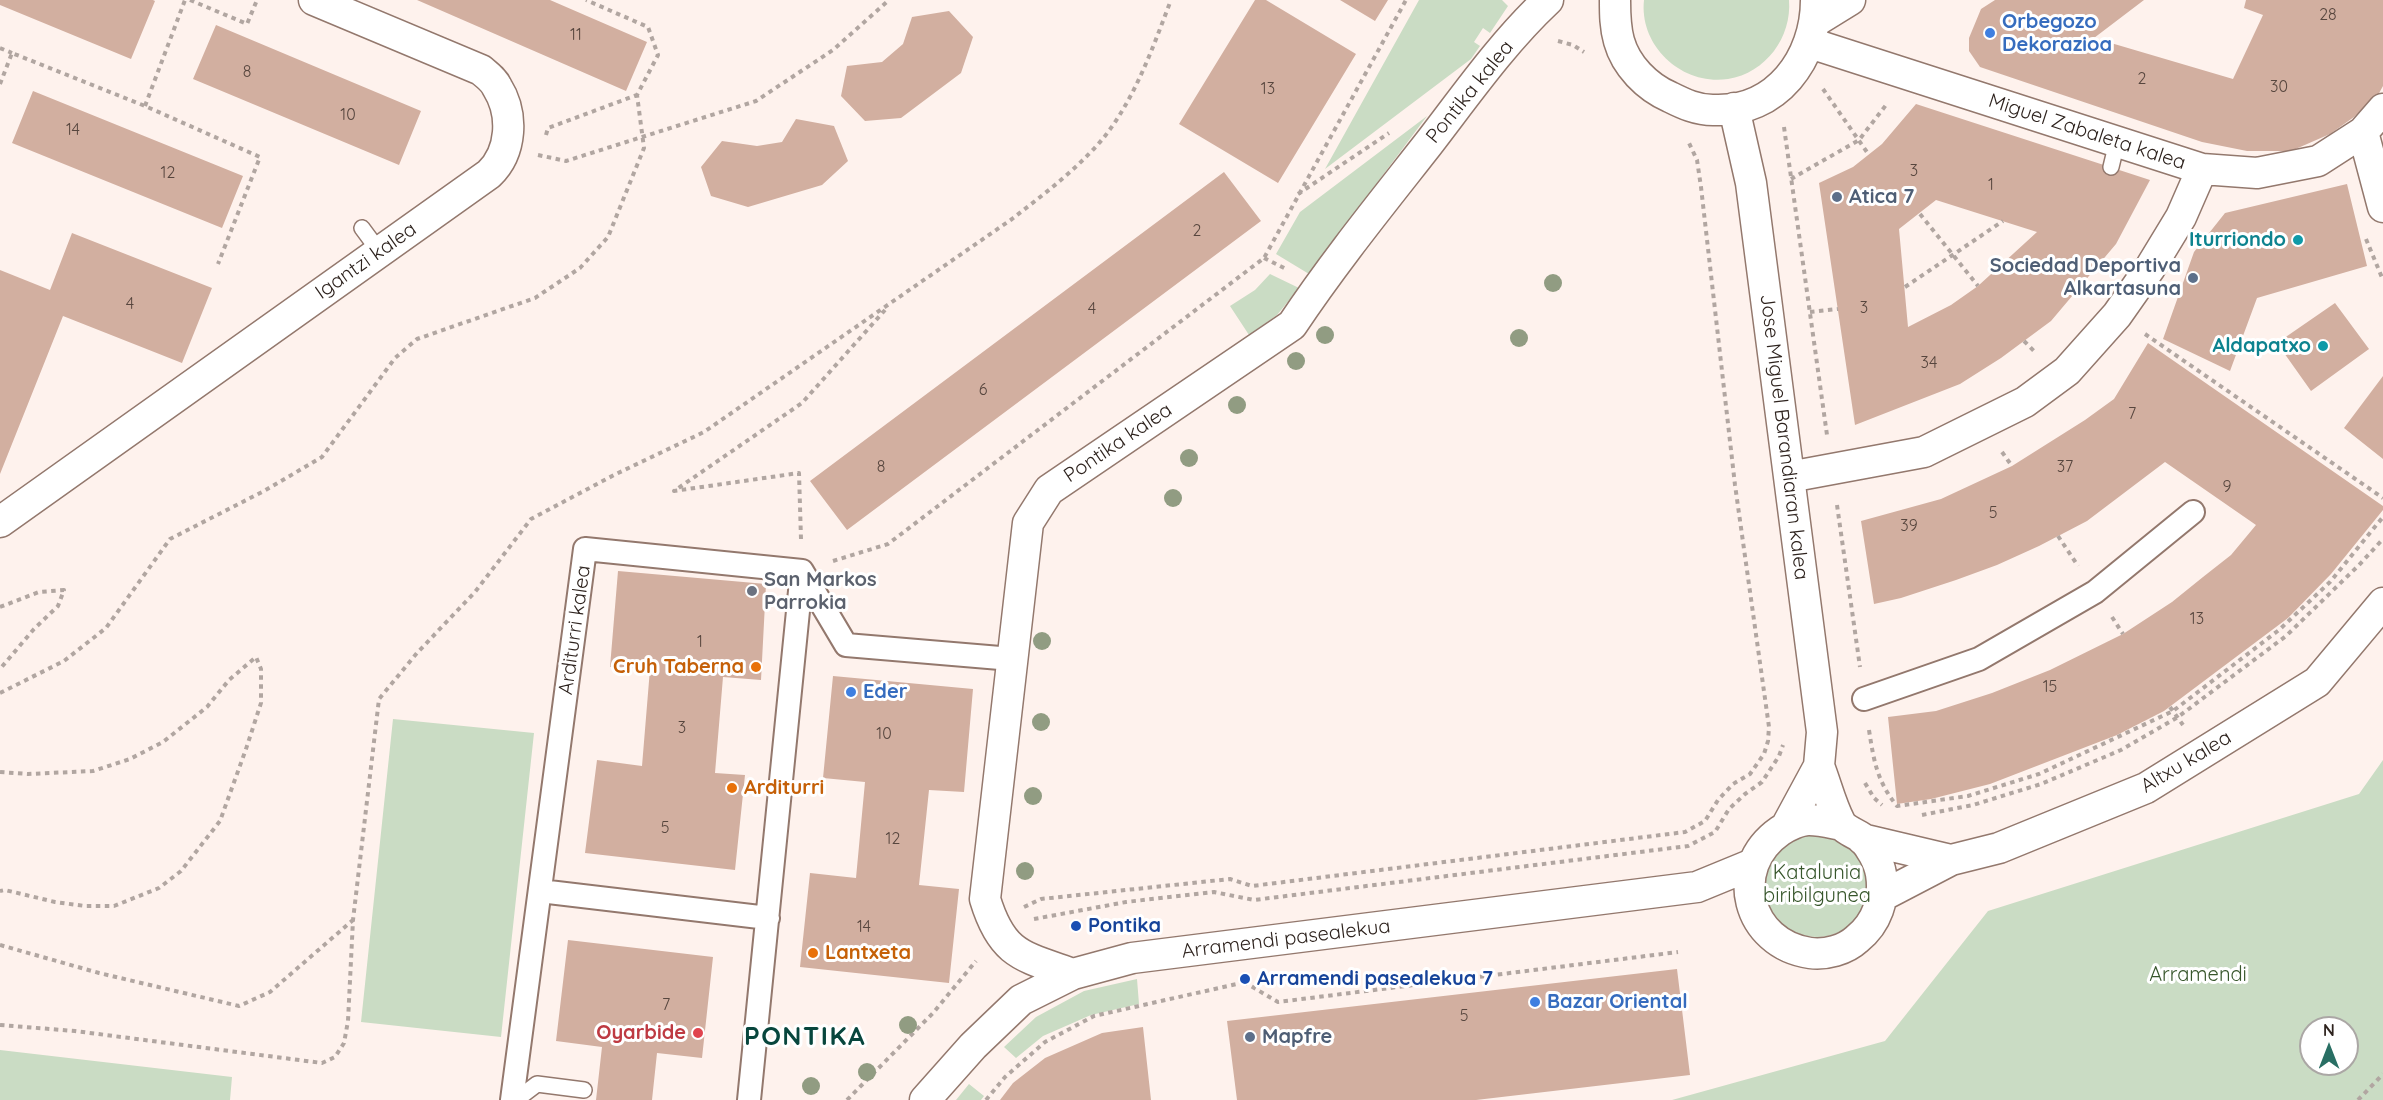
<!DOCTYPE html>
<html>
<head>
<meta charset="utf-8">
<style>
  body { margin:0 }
  #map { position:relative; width:2383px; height:1100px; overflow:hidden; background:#fef2ed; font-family:Quicksand,sans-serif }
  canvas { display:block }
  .north { position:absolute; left:2299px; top:1016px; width:60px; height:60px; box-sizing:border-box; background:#fff; border:2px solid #aba7a5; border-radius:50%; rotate:0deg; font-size:16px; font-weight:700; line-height:24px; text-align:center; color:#2e231e }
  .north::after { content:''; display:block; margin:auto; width:21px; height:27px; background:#296f64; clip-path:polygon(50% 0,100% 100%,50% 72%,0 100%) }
</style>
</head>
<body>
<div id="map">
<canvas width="2383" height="1100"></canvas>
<div class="north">N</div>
</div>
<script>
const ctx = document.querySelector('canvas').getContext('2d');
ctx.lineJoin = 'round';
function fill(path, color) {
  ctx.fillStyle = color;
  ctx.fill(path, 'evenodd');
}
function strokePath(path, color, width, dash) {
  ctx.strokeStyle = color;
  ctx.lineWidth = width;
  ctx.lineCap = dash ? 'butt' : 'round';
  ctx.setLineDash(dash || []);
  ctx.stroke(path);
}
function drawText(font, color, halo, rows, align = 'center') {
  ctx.font = font + ' Quicksand,sans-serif';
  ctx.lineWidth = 6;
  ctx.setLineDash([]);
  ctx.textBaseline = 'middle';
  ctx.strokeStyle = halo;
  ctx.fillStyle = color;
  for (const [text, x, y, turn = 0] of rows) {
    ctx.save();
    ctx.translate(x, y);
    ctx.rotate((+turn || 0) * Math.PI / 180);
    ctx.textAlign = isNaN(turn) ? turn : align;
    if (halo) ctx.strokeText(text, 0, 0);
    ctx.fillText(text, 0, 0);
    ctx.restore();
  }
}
fill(new Path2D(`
  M1419,0H1502L1508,6L1490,33L1483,28L1474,42L1480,46L1471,59L1325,169Z
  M1644,0H1789C1792,37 1766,73 1728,79C1682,86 1639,46 1644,0Z
  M1427,116L1309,274L1276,254L1300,212Z
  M1270,274L1299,288L1277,315L1249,335L1230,306L1255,290Z
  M393,719L534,733L501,1037L361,1022Z
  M2383,760V1100H1672L1885,1041L1988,911L2359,794ZM2311,1028H2347V1064H2311Z
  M1765 885a52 52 0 1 1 104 0a52 52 0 1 1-104 0Z
  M1137,979L1139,1004L1091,1015L1043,1036L1016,1058L1004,1047L1036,1017L1084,991Z
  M0,1050L232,1077L230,1100H0Z
  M969,1084L984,1096L981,1100H956Z`), '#cadcc4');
fill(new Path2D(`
  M0,0H153L155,1L131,59L0,5Z
  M417,0H550L647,42L626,91Z
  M1255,0H1266L1356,54L1278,183L1179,124Z
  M1340,0H1388L1375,21Z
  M1995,0H2144L2094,38L2233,79L2263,15L2244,8L2246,0H2383V86L2378,95L2354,117L2330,134L2291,151H2247L2202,142L1980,67L1969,51V38L1981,9Z
  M949,11L973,37L961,73L901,118L865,121L841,96L847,66L882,62L903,44L912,17Z
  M216,25L421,111L399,165L193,79Z
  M33,91L243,176L222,228L12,143Z
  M1916,104L2150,180L2116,244L2051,321L2001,358L1960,384L1855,425L1819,183L1853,167L1882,144ZM1936,200L2037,232L1978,286L1951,305L1908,327L1899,229Z
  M796,119L834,126L848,161L822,185L748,207L711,196L701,167L722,141L757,146L782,142Z
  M1224,172L1261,221L847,530L810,481Z
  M2347,184L2367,266L2257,298L2230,371L2163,339L2194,252L2225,213Z
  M72,233L212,288L182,363L63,316L0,474V270L50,290Z
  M2335,303L2369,349L2311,391L2277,343Z
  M2148,343L2383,506V510L2331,574L2288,618L2164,711L2117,735L1990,784L1931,799L1897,804L1888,717L1936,711L1992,693L2050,670L2123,634L2172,602L2203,577L2231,555L2256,525L2165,462L2087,521L2039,546L1997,565L1956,580L1901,598L1874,604L1861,521L1941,499L2012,466L2085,420L2114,399Z
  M2383,376V459L2344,428Z
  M618,571L766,584L761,680L723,677L715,773L745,775L735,870L585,853L597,760L642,766L650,669L610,667Z
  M833,676L973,689L964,792L929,790L919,885L959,889L949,983L800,967L810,873L856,878L865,782L823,778Z
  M568,940L713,957L702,1058L657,1053L652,1100H596L602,1047L556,1041Z
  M1677,969L1690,1075L1476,1100H1237L1227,1021Z
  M1143,1027L1151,1100H1000L1013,1083L1045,1058L1102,1033Z`), '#d2afa0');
const service = new Path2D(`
  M2111,167L2117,142
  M362,228L379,251
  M516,1100L537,1084L584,1090`);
const pedestrian = new Path2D(`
  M1864,699L1979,659L2095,592L2193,512
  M540,891L768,918
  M512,1100L585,549L802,571L846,645L1012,659
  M749,1100L802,571`);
const minor = new Path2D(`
  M1615,0C1615,14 1615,27 1619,41C1626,66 1647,87 1670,97C1684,104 1697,110 1713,110C1777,113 1816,58 1816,0
  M1816,21L1850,0
  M1810,43L2202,169L2257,173L2318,161L2363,132L2383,109
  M1734,108L1751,183L1822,732L1819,766L1786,827
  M2363,132L2383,207
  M1789,477L1924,452L2025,402L2067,371L2117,315L2150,268L2181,217L2202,169
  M0,522L489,174C512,152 514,114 497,87C494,80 487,75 481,70L314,0
  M1819,766C1826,784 1831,805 1840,822C1844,830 1855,833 1862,838C1871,847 1879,862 1881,874C1885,899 1877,923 1857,939C1845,950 1826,955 1810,953C1747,944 1727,868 1780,831C1787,826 1800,820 1809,820C1820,820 1831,823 1841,825
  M1862,839L1951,860
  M1882,896L1951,860L1999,848L2146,788L2317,682L2383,603
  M1073,974C1022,956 1002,955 985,899L1028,523L1049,490L1292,325C1334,262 1382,203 1429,143C1466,95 1503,42 1548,0
  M925,1100L973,1046L1021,1000L1073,974L1132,958L1697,887L1753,864`);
strokePath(service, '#93786d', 18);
strokePath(pedestrian, '#93786d', 26);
strokePath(minor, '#93786d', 33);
strokePath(new Path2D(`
  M190,0L247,24L257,0
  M1558,41L1573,45L1584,52
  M0,48L12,53
  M0,84L12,53L145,106L260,157L218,264
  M1823,89L1869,155
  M145,106L185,0
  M1784,127L1827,435
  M546,135L548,128L637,95
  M538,155L566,161L756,101L833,50L889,0
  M1791,179L1859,140L1886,105
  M1298,194L1389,133
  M1920,214L1978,286
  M2366,239L2383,280
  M1264,258L1288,270
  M1905,287L2003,221
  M1810,312L1838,309
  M2145,334L2383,498
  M2024,341L2034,351
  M2002,452L2012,466
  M1837,505L1860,667
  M2058,536L2078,566
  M801,539L799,473L674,491L802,403L885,310
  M833,561L888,544L1264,258L1406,0
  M0,607L39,592L64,590L58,606L34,629L0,669
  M2112,617L2123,634
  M0,693L64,661L106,628L170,539L264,491L322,457L395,358L417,339L535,298L580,268L608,237L644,148L637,95L658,55L648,27L586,0
  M2170,707L2183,725
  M1869,730C1874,762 1877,781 1897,806L1968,796L2039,774L2173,711L2279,630L2330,582L2383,517
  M0,772L28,774L93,771L130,759L163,742L207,707L229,680L256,657L261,669V703L246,749L220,821L181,871L159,888L114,906H85L55,902L5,890L0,891
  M1865,783L1874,798L1882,805
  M1922,815L1973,805L2041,784L2121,750L2178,717L2286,636L2359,565L2383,539
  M1024,907L1041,899L1230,879L1252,886L1685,832L1705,821L1718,800L1733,784L1750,774L1764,754L1768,741L1769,727L1735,485L1701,187L1697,160L1689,143
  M1034,919L1126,902L1214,892L1254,900L1688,846L1715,832L1729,809L1745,794L1762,782L1779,756L1783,745
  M0,945L99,973L239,1006L270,992L353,920
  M1244,982L1278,1002L1678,952
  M0,1025L75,1031L322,1063L335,1057L344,1043L348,1021L353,920L379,699L417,653L475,592L531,519L614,475L704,432L1012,219C1044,194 1079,168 1105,136C1136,96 1153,47 1171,0
  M847,1100L933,1013L976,961
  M986,1100L1005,1077L1045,1042L1094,1016L1237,984
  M2358,1100L2383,1074`), '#b1a6a1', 4, [4.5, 4.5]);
strokePath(service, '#fff', 15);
strokePath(pedestrian, '#fff', 22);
strokePath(minor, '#fff', 30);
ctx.fillStyle = '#919c82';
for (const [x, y] of [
  [1553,283],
  [1325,335],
  [1519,338],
  [1296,361],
  [1237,405],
  [1189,458],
  [1173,498],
  [1042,641],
  [1041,722],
  [1033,796],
  [1025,871],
  [908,1025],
  [867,1072],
  [811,1086]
]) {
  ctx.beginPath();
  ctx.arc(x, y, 9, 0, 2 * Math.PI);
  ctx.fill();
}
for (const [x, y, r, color] of [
  [1990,33,6,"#3f7fe0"],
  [1837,197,6,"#5c6f8a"],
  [2298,240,6,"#0f9aa8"],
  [2193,278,6,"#5c6f8a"],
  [2323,346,6,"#0f9aa8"],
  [752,591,6,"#6b7280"],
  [756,667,6,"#e8710a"],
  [851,692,6,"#3f7fe0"],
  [732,788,6,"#e8710a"],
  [1076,926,6,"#1a4fb4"],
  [813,953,6,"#e8710a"],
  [1245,979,6,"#1a4fb4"],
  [1535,1002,6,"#3f7fe0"],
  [698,1033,6,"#e0444e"],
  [1250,1037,6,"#5c6f8a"]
]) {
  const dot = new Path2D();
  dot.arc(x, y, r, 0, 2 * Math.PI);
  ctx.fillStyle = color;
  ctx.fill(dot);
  strokePath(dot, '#fff', 2);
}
drawText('16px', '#57463e', null, [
  ["28",2328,15],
  ["11",576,35],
  ["8",247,72],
  ["2",2142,79],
  ["30",2279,87],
  ["13",1268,89],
  ["10",348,115],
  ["14",73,130],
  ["3",1914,171],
  ["12",168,173],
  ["1",1991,185],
  ["2",1197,231],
  ["4",130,304],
  ["3",1864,308],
  ["4",1092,309],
  ["34",1929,363],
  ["6",983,390],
  ["7",2132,414],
  ["8",881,467],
  ["37",2065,467],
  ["9",2227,487],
  ["5",1993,513],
  ["39",1909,526],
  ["13",2197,619],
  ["1",700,642],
  ["15",2050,687],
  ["3",682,728],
  ["10",884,734],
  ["5",665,828],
  ["12",893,839],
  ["14",864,927],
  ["7",666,1005],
  ["5",1464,1016]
]);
drawText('bold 20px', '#366cbe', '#fff', [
  ["Orbegozo",2002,22],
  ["Dekorazioa",2002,45],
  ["Eder",863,692],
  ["Bazar Oriental",1547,1002]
], 'left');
drawText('20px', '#2e231e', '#fff', [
  ["Pontika kalea",1470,92,-51],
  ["Miguel Zabaleta kalea",2087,132,18],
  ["Igantzi kalea",366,261,-35],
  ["Jose Miguel Barandiaran kalea",1784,437,83],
  ["Pontika kalea",1118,443,-34],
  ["Arditurri kalea",575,630,-82],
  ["Altxu kalea",2186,762,-31],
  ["Arramendi pasealekua",1286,939,-7]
]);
drawText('bold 20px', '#4e5e75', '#fff', [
  ["Atica 7",1849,197],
  ["Sociedad Deportiva",2181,266,"right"],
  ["Alkartasuna",2181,289,"right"],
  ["Mapfre",1262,1037]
], 'left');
drawText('bold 20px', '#0d838f', '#fff', [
  ["Iturriondo",2286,240],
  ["Aldapatxo",2311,346]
], 'right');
drawText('bold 20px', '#5b616d', '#fff', [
  ["San Markos",764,580],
  ["Parrokia",764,603]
], 'left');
drawText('bold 20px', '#c56008', '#fff', [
  ["Cruh Taberna",744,667,"right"],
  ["Arditurri",744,788],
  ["Lantxeta",825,953]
], 'left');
drawText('20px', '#37562b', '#fff', [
  ["Katalunia",1817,873],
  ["biribilgunea",1817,896],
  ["Arramendi",2198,975]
]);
drawText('bold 20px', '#164399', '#fff', [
  ["Pontika",1088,926],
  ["Arramendi pasealekua 7",1257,979]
], 'left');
drawText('bold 20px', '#be3a42', '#fff', [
  ["Oyarbide",686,1033]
], 'right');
ctx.letterSpacing = '1.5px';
drawText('bold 26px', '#08463d', '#fff', [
  ["PONTIKA",805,1037]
]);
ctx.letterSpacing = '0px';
</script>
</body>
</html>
